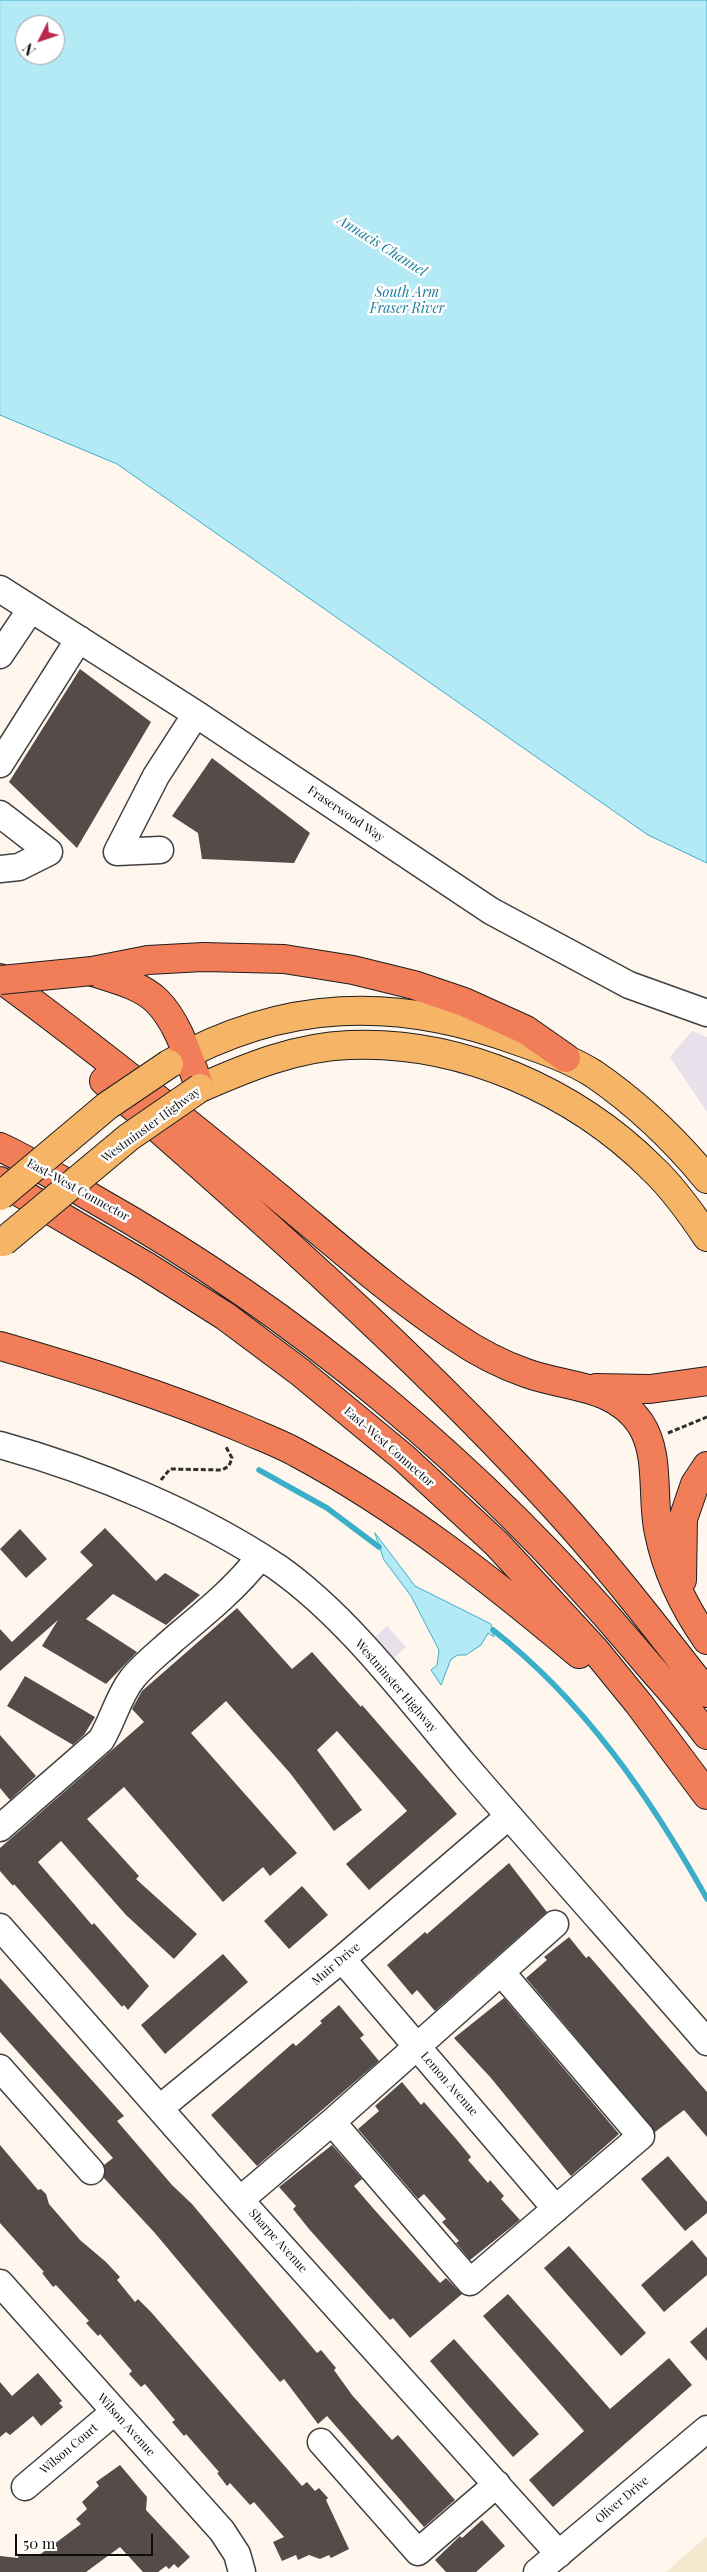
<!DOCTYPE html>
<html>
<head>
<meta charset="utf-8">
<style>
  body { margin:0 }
  #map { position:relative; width:707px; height:2572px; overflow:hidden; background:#fff7ed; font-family:"Playfair Display",serif }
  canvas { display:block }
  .north { position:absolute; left:15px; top:15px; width:50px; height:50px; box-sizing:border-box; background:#fff; border:1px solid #9e9e9e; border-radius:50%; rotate:229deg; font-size:14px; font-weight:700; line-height:20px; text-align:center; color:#0d0d0d }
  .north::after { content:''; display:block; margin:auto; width:18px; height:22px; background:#b9284e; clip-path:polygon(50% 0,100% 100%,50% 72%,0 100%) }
  .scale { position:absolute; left:15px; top:2534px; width:138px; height:22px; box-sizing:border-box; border:2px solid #0d0d0d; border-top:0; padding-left:6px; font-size:15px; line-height:18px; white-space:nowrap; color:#0d0d0d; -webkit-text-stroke:4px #fff; paint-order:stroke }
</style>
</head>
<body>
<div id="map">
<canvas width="707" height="2572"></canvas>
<div class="north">N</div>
<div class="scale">50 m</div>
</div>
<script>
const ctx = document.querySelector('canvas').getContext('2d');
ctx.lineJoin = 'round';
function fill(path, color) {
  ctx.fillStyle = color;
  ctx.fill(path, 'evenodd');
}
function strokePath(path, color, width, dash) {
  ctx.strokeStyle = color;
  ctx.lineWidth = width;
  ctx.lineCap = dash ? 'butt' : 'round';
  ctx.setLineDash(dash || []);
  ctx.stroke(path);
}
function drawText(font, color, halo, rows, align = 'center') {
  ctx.font = font + ' "Playfair Display",serif';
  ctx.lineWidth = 5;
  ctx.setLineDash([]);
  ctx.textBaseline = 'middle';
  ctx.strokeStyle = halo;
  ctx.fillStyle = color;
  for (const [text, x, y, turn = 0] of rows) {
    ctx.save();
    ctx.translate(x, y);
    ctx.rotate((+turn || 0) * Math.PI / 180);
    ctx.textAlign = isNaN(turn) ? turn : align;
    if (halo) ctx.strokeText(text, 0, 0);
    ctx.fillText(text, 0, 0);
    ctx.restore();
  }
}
fill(new Path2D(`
  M692,1031L707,1037V1112L670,1057Z
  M387,1626L406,1647L394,1658L375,1637Z`), '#e8e1eb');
fill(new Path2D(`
  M707,2536V2572H666Z`), '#f4e8ce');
const water = new Path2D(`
  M0,0H707V863L648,835L117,464L0,415ZM25,25H55V55H25Z
  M375,1533L415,1586L491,1624L494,1637L488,1633L481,1645L466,1655H458L451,1659L441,1685L431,1670L437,1665L439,1650L411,1596L384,1560Z`);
fill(water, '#b3eaf5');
strokePath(water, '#3bafca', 1);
strokePath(new Path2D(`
  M259,1470L327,1508L379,1547
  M493,1630C584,1701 651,1798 707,1899`), '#3bafca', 5.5);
fill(new Path2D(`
  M80,669L151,722L77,848L9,782Z
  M212,758L310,833L294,863L202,859L198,833L172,816Z
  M105,1528L156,1581L165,1573L200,1595L166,1625L113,1594L86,1619L137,1652L106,1684L42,1646L58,1620L0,1671V1629L12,1642L93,1565L80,1552Z
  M20,1529L47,1559L26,1578L0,1549Z
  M237,1608L292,1669L312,1652L361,1707L362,1705L457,1814L369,1890L346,1864L407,1811L337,1731L317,1750L362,1810L334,1831L290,1773L226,1701L191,1733L297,1853L270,1876L263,1867L223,1902L124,1787L87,1819L139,1876L136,1879L197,1934L174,1959L126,1915L61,1841L38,1862L92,1925L94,1923L149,1986L128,2010L124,2005L122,2007L14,1884L13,1886L0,1871V1848L144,1722L132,1709L142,1691Z
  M25,1676L95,1717L84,1735L73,1745L7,1706Z
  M0,1735L36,1776L10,1800L0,1788Z
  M509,1863L547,1912L435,2011L417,1990L412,1995L387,1965L425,1932L427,1934Z
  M302,1886L328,1915L289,1949L264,1921Z
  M569,1937L586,1958L589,1956L707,2092V2137L684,2110L655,2132L526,1978L547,1960L544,1957Z
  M223,1954L248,1982L165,2054L141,2025Z
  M0,1978L124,2116L117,2121L172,2185L192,2204L317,2353L321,2350L336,2368L334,2370L352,2395L392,2440L398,2435L455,2500L424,2527L327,2416L318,2424L284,2379L280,2382L154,2232L104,2178V2165L113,2158L0,2032Z
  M504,1998L619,2134L571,2176L491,2078L454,2038Z
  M339,2005L364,2035L360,2038L379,2061L257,2166L211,2115L293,2043L296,2046L322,2023L320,2021Z
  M402,2082L421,2105L424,2102L457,2140L471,2157L468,2160L488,2183L490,2180L504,2196L501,2199L520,2220L470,2260L456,2243L459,2241L442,2222L446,2219L424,2194L418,2199L358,2129L379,2111L375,2106Z
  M0,2145L38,2190L41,2189L46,2194L49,2204L80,2240L106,2262L120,2277L117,2280L135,2302L138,2299L151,2312L302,2486L307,2482L315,2491L319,2488L328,2498L326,2500L349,2549L331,2558L329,2555L320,2559L309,2555L298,2560L296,2555L282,2561L273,2542L284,2537L254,2502L250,2505L230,2483L227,2486L217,2473L219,2472L186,2434L184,2436L172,2422L175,2420L145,2384L141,2387L129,2374L132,2371L100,2334L98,2336L86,2323L89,2321L56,2285L53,2287L42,2273L44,2272L0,2223Z
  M332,2145L362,2179L354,2186L372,2207L440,2283L446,2278L462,2294L410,2338L393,2318L390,2320L309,2229L293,2209L296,2206L279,2187Z
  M668,2156L707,2202V2213L685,2231L641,2179Z
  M692,2240L707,2258V2275L664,2312L641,2285Z
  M569,2246L646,2333L621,2356L544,2268Z
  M508,2294L610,2409L669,2358L692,2385L553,2507L529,2480L584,2431L483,2316Z
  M707,2327V2361L690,2342Z
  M454,2339L539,2434L513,2457L430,2361Z
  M38,2373L62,2401L59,2403L63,2407L41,2426L33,2416L10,2435L6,2432L0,2437V2382L12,2396Z
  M120,2465L147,2497L146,2510L190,2557L178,2568L174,2564L169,2569L166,2566L158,2572H143L120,2547L86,2572H0V2556L18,2558L19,2554L38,2556L81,2524L76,2519L87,2509L82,2502L99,2486L96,2482Z
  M482,2520L505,2546L476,2572H446L435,2560L460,2536L462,2538Z`), '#554b49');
const minor = new Path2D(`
  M0,589L196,714L491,911L629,985L707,1013
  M0,655L31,609
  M0,764L79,639
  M0,814L49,852L19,867L0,869
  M160,850L117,852L156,776L196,714
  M0,1445C94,1471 196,1513 277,1567C347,1616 408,1698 463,1763C544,1857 626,1949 707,2042
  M0,1828L101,1740C113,1720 118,1697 132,1679C144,1664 160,1652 174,1639C205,1613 235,1589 260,1557
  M0,1927L240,2200L559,2554
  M342,1959L556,2209
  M0,2068L91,2171
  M160,2108L342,1959L509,1816
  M332,2122L470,2282L641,2136L501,1972
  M240,2200L332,2122L555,1924
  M0,2283L222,2531L237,2554L242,2572
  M321,2442L418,2552L497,2484
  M25,2487L114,2412
  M537,2572L707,2429`);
const major = new Path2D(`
  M169,1064C283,999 396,996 518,1041C544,1050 570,1059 594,1074C636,1103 675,1140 707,1179
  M200,1088C248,1067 296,1047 349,1045C460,1040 575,1091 653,1169C674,1189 691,1213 707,1237`);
const highway = new Path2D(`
  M92,971L148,960L203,957L284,959L353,970L414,985L464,1002L526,1030L566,1058
  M93,972C114,979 141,985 157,1001C179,1023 189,1060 200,1088
  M0,978C95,1048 186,1121 277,1196C335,1244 391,1294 454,1336C476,1351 500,1364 526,1373C567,1388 613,1384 640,1423C661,1454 651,1499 659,1533C667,1573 684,1607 707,1640
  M104,1081C255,1213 406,1346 542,1493C601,1556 654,1625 707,1693
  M0,1147C32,1162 63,1181 94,1199C298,1314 484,1470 635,1649C659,1678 685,1705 707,1735
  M0,1181L146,1266L225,1316L300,1372L403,1457L497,1544L595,1650L639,1704L707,1795
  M0,1346C83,1370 164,1395 244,1429C262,1437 282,1444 299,1454C401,1509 491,1580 579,1654
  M596,1388L650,1389L707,1381
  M682,1580L683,1519L695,1484L707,1466`);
strokePath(minor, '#404040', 29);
strokePath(major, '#1e1e1e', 30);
strokePath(highway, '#1e1e1e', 30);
strokePath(new Path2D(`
  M668,1433L707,1417
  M161,1480L170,1469L222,1470L229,1466L232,1458L226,1447`), '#2f2f2f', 3, [5, 2.5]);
strokePath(minor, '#fff', 26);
strokePath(major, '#f5b466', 28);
strokePath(highway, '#f17e58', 28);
const majorBridge = new Path2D(`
  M0,1196L107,1106L169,1064
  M3,1242L129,1137L200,1088`);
const highwayBridge = new Path2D(`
  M0,980L92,971`);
strokePath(majorBridge, '#1e1e1e', 30, []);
strokePath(highwayBridge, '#1e1e1e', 30, []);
strokePath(majorBridge, '#f5b466', 28);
strokePath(highwayBridge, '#f17e58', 28);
drawText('12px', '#0d0d0d', '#fff', [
  ["Fraserwood Way",346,814,34],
  ["Westminster Highway",151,1125,-36],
  ["East-West Connector",78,1190,29],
  ["East-West Connector",389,1447,41],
  ["Westminster Highway",396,1686,49],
  ["Muir Drive",336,1964,-40],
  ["Lemon Avenue",449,2084,49],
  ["Sharpe Avenue",278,2241,48],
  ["Wilson Avenue",126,2425,48],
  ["Wilson Court",69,2449,-40],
  ["Oliver Drive",622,2500,-40]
]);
drawText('italic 14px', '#197e9b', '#fff', [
  ["Annacis Channel",382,246,32],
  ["South Arm",407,293],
  ["Fraser River",407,309]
]);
</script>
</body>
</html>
